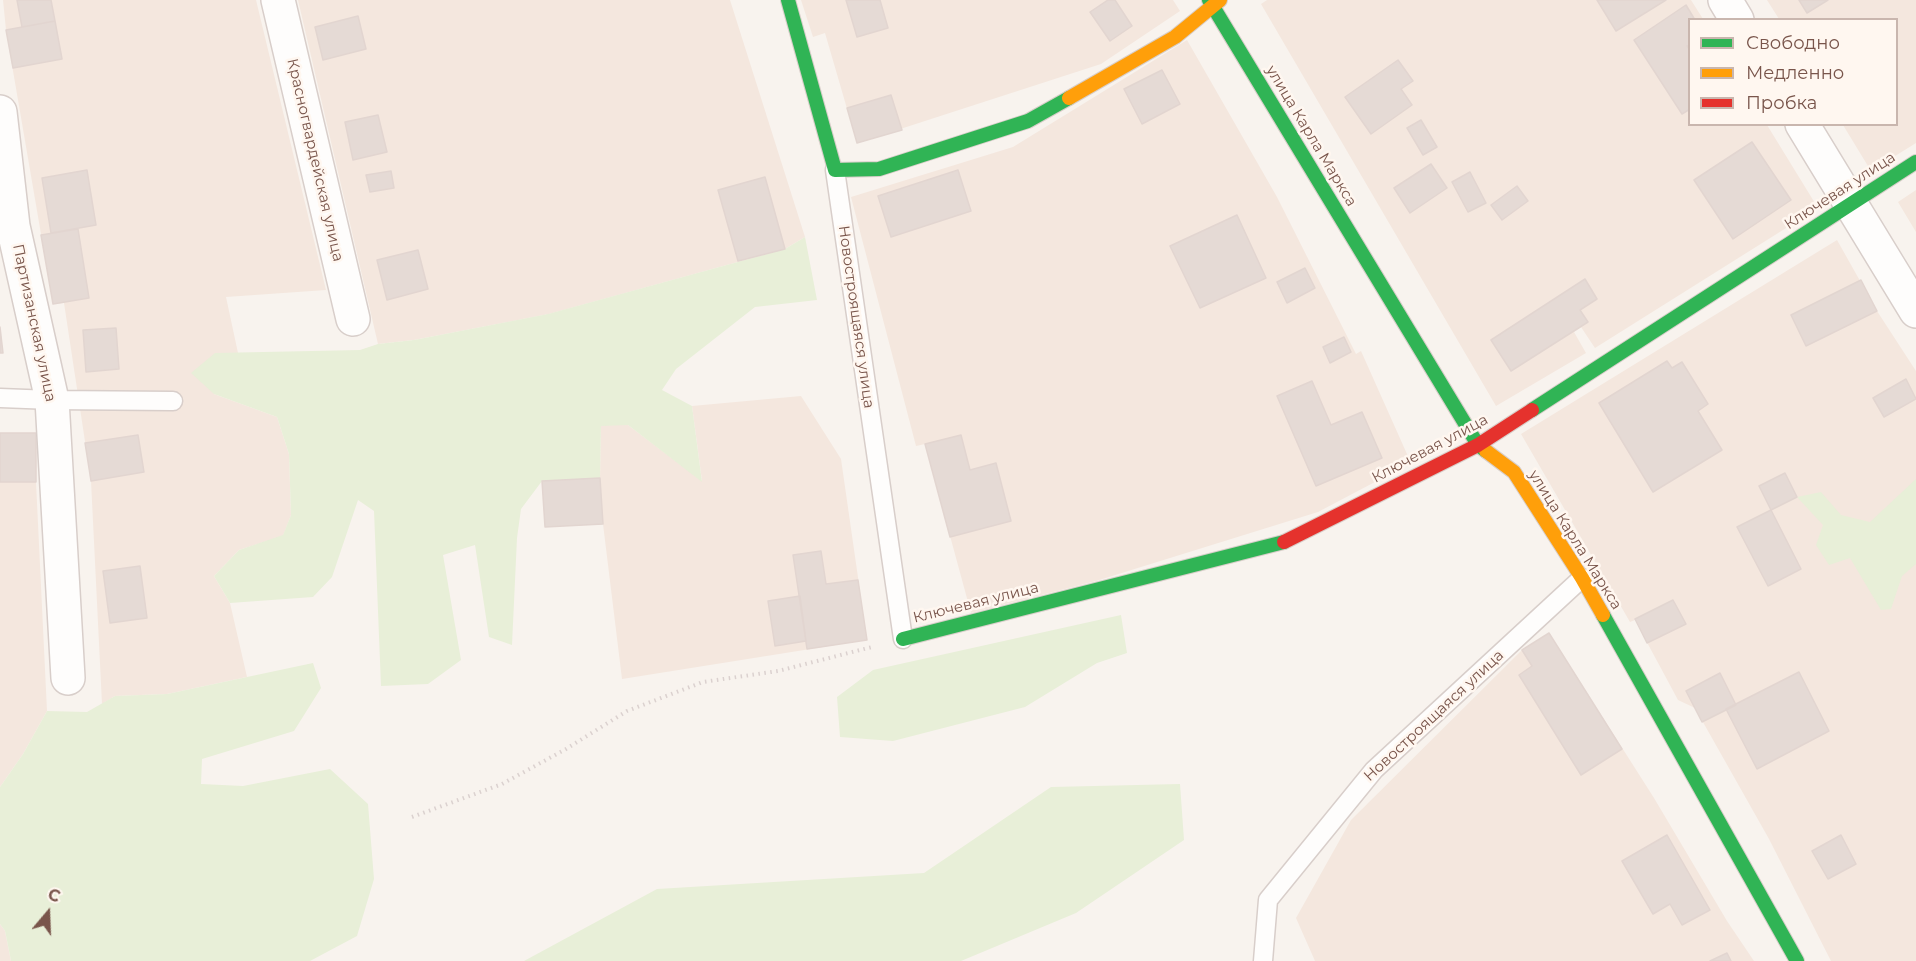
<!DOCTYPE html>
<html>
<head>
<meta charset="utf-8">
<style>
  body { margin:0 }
  #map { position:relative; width:1916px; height:961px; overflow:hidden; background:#f8f3ee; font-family:Montserrat,sans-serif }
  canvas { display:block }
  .legend { position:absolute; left:1688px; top:18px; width:210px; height:108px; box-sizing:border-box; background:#fff7f0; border:2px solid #c9b6ae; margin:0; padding:8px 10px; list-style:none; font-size:18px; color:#79554b }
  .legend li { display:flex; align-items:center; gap:12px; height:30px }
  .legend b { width:30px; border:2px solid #c9b6ae }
  .north { position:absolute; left:18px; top:883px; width:60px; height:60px; -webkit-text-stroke:4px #fff7f0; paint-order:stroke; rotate:19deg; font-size:16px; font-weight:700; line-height:24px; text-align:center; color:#79554b }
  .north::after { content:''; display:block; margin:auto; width:21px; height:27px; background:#79554b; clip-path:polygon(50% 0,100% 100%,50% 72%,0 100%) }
</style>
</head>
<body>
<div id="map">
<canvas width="1916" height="961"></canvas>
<ul class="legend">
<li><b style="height:8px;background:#30b455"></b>Свободно</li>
<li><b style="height:8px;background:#ff9f0a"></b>Медленно</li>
<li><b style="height:8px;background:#e5322d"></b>Пробка</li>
</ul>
<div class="north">С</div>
</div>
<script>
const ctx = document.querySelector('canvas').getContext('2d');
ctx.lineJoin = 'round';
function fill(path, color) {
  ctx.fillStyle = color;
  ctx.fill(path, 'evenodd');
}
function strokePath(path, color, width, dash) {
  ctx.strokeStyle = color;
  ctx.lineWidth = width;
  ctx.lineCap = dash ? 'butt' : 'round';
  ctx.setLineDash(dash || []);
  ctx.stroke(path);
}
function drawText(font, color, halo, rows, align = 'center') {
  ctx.font = font + ' Montserrat,sans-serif';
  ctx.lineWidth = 5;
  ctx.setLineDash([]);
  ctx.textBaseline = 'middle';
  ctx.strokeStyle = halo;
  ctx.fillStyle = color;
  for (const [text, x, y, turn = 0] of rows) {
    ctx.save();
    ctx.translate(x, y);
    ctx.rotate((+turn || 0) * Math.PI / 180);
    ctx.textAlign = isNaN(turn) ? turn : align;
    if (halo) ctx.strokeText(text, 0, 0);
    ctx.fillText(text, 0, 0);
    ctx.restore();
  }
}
fill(new Path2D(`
  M3,0H256L326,290L226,297L238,353H215L214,394L277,417L289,454L291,515L283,536L239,550L214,576L230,603L247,677L167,694L115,696L102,704L91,481L64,303L53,304L6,30Z
  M298,0H730L805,237L785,249L549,314L414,340L378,344Z
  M801,0H1173L1180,11L1101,64L857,143L825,33L813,37Z
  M1267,0H1691L1703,19L1690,20V124L1767,125L1818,208L1595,348L1581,327L1574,332L1586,353L1496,406L1261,4Z
  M1767,0H1916V143L1871,171L1843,125L1896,124V20L1779,19Z
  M1187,40L1277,197L1356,354L1361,351L1411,463L1318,512L1096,581L971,613L925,444L916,446L851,197L1013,147Z
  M1916,190V232L1898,202Z
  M1837,240L1877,311L1916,371V961H1831L1769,839L1695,708L1678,700L1635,620L1630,622L1521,434Z
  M801,396L841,459L867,640L622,679L603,524L545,527L542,481L600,477L601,425H628L702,481L692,406Z
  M0,433H36V482L47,711L23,754L0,787Z
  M1549,633L1654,798L1727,921L1754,961H1315L1296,918L1351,820L1522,650Z
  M0,924L5,931L11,961H0Z`), '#f4e7de');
fill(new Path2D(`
  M805,237L817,300L755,307L676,369L662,390L692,406L702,482L628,425L601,426L600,478L542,481L521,509L517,538L512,645L489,637L475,545L443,555L461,660L428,684L381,686L374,511L358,500L332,577L313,597L230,603L214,576L239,550L283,535L291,515L289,454L277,417L214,394L191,373L215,353L360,350L378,344L414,340L548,314L785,249Z
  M1916,479V564L1902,576L1891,609L1881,610L1850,558L1829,565L1816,545L1823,525L1797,497L1821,492L1841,515L1870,522Z
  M1121,615L1127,653L1097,663L1025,707L893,741L840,737L837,697L873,670Z
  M313,663L321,688L294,731L202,759L201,784L243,786L330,769L368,804L374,879L357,936L310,961H11L5,931L0,924V787L23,754L47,711L87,712L115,696L167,694Z
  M1180,784L1184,840L1076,913L961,961H524L657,889L924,873L1051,787Z`), '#e8efd8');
const building = new Path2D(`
  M17,0H51L55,21L22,27Z
  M846,0H880L888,28L857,37Z
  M1108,0H1115L1132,26L1110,41L1090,12Z
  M1597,0H1666L1616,31Z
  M1799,0H1828L1807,13Z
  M1686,5L1695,20H1690V45L1687,46L1690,50V109L1682,114L1634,40Z
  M358,16L366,49L323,60L315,27Z
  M55,21L62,59L13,68L6,30Z
  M1398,60L1413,81L1401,89L1412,105L1371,134L1345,97Z
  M1162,70L1180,104L1142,124L1124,89Z
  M891,95L902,130L857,143L847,108Z
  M378,115L387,152L353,160L345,122Z
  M1421,120L1437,147L1423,155L1407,128Z
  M1752,142L1791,200L1733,239L1694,180Z
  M1431,164L1447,188L1410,213L1394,188Z
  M87,170L96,225L51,233L42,178Z
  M958,170L971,211L891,237L878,196Z
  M391,171L394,188L370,192L366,175Z
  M1470,172L1486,203L1468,212L1452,182Z
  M765,177L785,249L738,261L718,190Z
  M1517,186L1528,201L1502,220L1491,205Z
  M1237,215L1266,278L1200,308L1170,246Z
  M78,229L89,298L53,304L41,235Z
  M418,250L428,289L387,300L377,260Z
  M1305,268L1315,288L1287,303L1277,282Z
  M1585,279L1597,299L1580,310L1588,322L1511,371L1491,340Z
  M1861,280L1877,311L1806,346L1791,315Z
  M0,327L3,353H0Z
  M116,328L119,369L86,372L83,330Z
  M1344,337L1351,352L1330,363L1323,347Z
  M1667,361L1672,368L1682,362L1708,404L1698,411L1722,450L1653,492L1599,403Z
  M1906,379L1916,399L1884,417L1873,398Z
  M1312,381L1331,425L1362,412L1382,458L1316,486L1277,396Z
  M0,433H36V482H0Z
  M138,435L144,472L91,481L85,443Z
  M961,435L970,470L996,463L1011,521L950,537L925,444Z
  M1785,473L1797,497L1771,510L1759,486Z
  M600,478L603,524L545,527L542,481Z
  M1771,510L1801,569L1768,586L1737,527Z
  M821,551L826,584L858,580L867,640L807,649L793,555Z
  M140,566L147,618L110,623L103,571Z
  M800,596L806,641L775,646L768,601Z
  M1673,600L1686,624L1647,643L1635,619Z
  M1549,633L1622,749L1581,775L1519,675L1532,666L1522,650Z
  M1799,672L1829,731L1757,769L1726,709Z
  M1720,673L1736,705L1702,722L1686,691Z
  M1667,835L1710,910L1682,925L1670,904L1653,914L1622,861Z
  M1841,835L1856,864L1828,879L1812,851Z
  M1727,953L1731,961H1710Z`);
fill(building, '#e5dad5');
strokePath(building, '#e2d5d0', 1.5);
const lane = new Path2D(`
  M835,170L903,639
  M0,398L52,400L173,401
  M1263,961L1268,900L1374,770L1582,578`);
const street = new Path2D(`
  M278,0L353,319
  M1725,0L1737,20
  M0,112L13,226L52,400L68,678
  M1802,124L1916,311`);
const fast = new Path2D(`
  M788,0L835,170L879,169L1028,121L1069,98
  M1209,0L1478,445L1486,451
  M1532,410L1916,162
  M1603,615L1797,961
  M903,639L1284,542`);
const slow = new Path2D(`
  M1069,98L1175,37L1220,0
  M1486,451L1514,472L1582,578L1603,615`);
const jam = new Path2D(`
  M1284,542L1478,445L1532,410`);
strokePath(lane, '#d8ceca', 21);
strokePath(street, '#d8ceca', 36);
strokePath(fast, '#d8cec9', 16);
strokePath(slow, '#d8cec9', 16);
strokePath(jam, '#d8cec9', 16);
strokePath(new Path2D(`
  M412,817L502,784L566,749L627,711L703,682L778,671L872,647`), '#dbd1cf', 4, [1.5, 4.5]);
strokePath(lane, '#fefdfc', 18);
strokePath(street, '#fefdfc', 33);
strokePath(fast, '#30b455', 14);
strokePath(slow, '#ff9f0a', 14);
strokePath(jam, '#e5322d', 14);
drawText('15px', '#79554b', '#fff7f0', [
  ["улица Карла Маркса",1311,136,59],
  ["Красногвардейская улица",315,160,77],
  ["Ключевая улица",1840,191,-33],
  ["Новостроящаяся улица",856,317,82],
  ["Партизанская улица",34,323,78],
  ["Ключевая улица",1430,449,-28],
  ["улица Карла Маркса",1575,540,58],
  ["Ключевая улица",976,603,-14],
  ["Новостроящаяся улица",1434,716,-43]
]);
</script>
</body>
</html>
